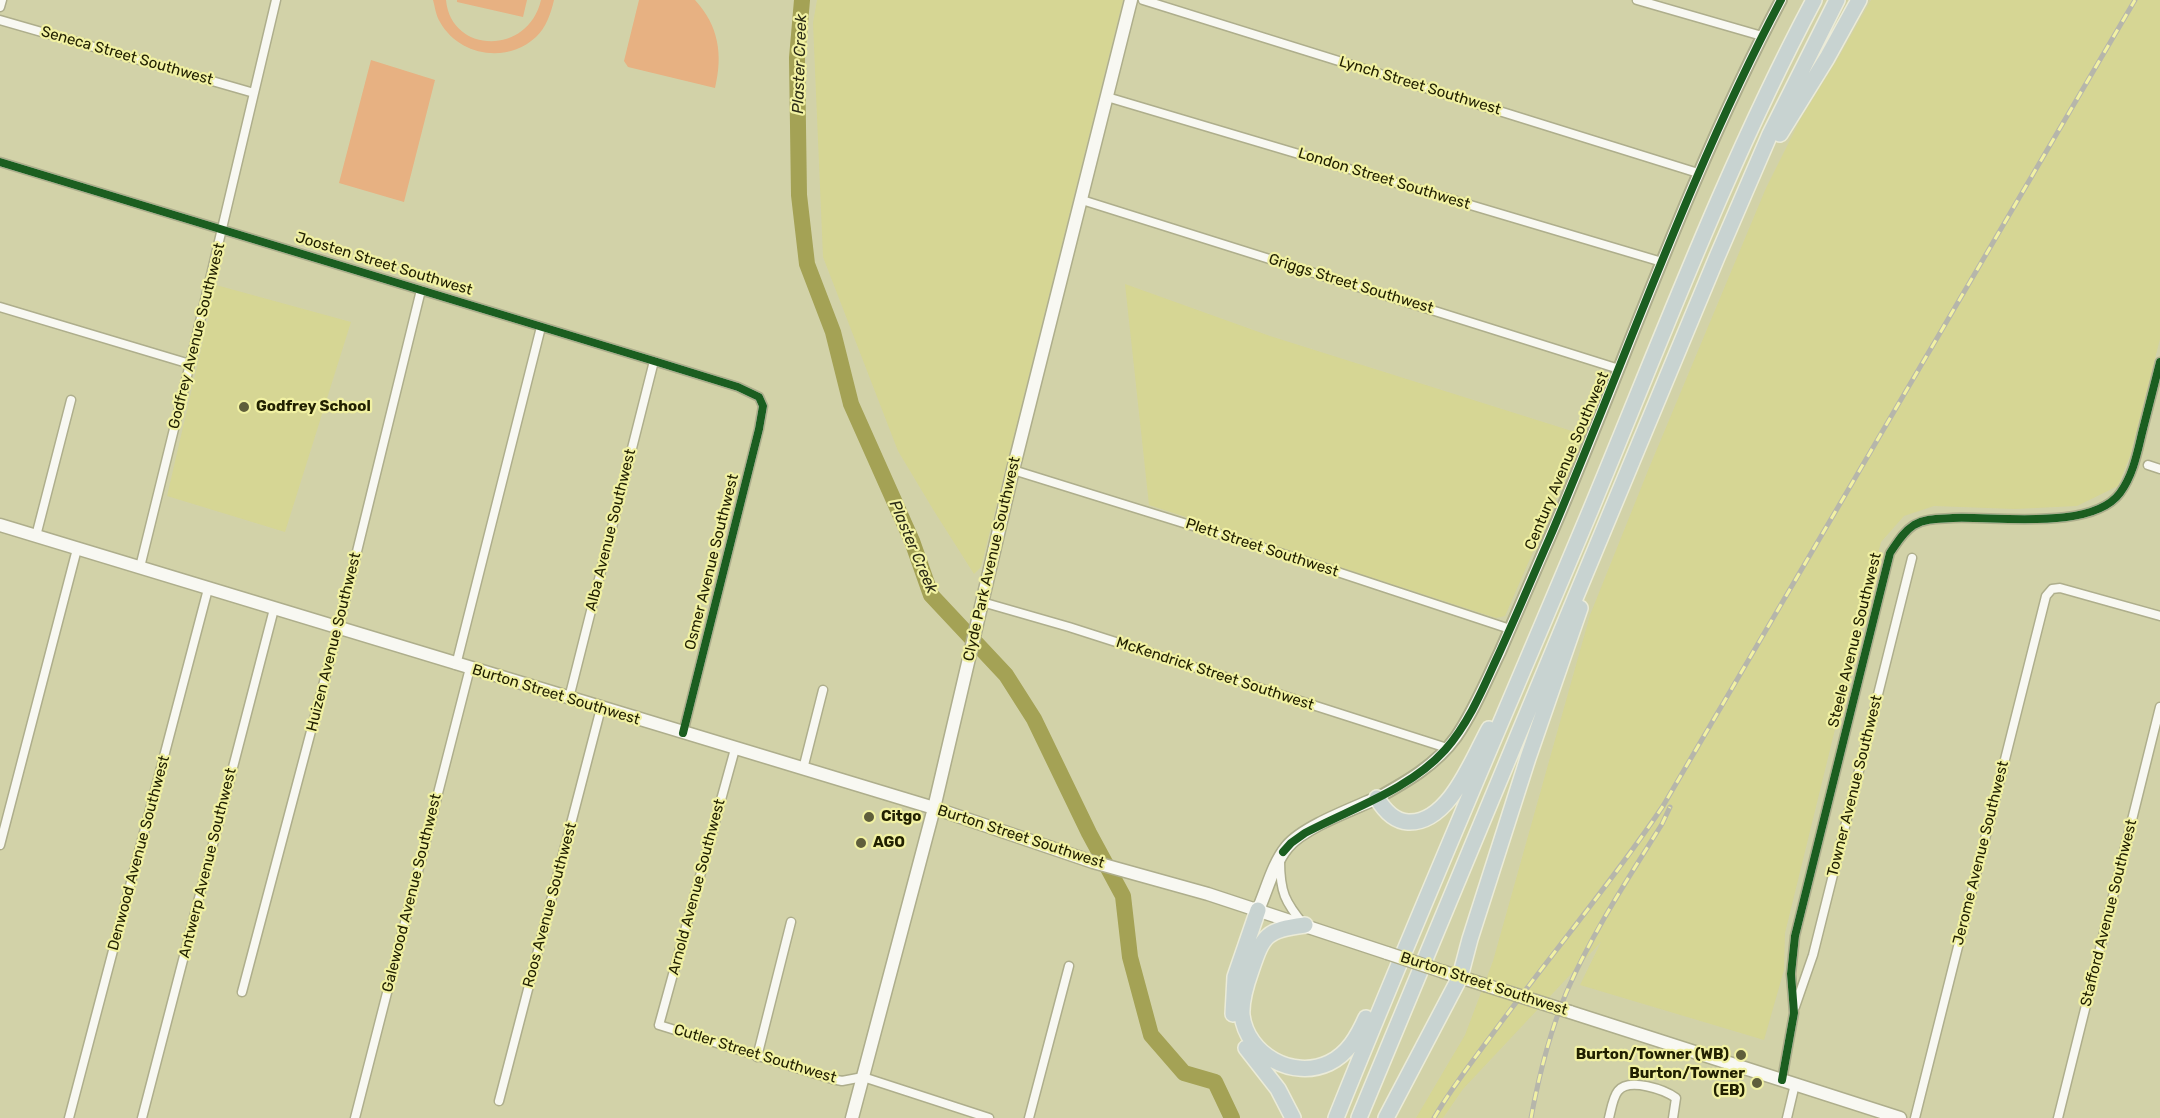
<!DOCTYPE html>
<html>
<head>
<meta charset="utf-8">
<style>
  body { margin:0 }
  canvas { display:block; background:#d2d2a8 }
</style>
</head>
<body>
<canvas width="2160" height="1118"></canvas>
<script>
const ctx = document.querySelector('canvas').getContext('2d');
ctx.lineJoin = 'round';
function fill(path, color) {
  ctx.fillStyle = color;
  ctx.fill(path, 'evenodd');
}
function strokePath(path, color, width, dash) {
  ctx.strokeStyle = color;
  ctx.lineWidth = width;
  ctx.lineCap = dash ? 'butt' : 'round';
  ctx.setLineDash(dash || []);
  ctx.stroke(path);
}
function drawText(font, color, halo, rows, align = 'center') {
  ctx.font = font + ' Rubik,sans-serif';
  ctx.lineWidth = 4.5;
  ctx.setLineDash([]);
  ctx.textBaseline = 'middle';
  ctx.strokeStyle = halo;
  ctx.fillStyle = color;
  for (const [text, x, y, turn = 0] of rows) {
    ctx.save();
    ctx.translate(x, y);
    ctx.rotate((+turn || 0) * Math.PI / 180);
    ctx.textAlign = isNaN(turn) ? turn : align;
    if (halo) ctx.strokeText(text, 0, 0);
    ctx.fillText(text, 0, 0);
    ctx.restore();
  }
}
fill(new Path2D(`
  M817,0H1123L981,567L974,574L934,511L898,451L823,257L813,23Z
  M1871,0H2160V339L2130,456L2118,486L2077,506L2015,509L1934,506L1904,516L1881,542L1785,933L1784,970L1764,1040L1580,985L1601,942L1463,1089L1443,1118H1416L1465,1035L1493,961L1590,615L1649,468L1766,188L1800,120L1840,55Z
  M1125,284L1270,336L1575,432L1585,433L1505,616L1496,618L1149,505Z
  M216,285L351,322L285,532L167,496Z`), '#d6d694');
fill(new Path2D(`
  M433,0H446C451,54 528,56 541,0H554C551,13 546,28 536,37C507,64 459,56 440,22C436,16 435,7 433,0Z
  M457,0H527L523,17L457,2Z
  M639,0H695C719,26 723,55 715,88L628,67L624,61Z
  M371,60L435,80L404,202L339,183Z`), '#e7b182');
strokePath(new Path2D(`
  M802,0L797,58L799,195L807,264L833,332L851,404L912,541L931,595L1006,675L1034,719L1089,833L1123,896L1130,957L1151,1035L1184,1073L1215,1082L1232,1118`), '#a4a255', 16);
const minor = new Path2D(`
  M1143,0L1698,173
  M1637,0L1762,36
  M0,7L2,0
  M0,20L254,93
  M1107,97L1662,262
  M0,162L654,361L738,387L759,397L763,406L759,429L683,733
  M1082,200L1619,369
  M0,307L190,364
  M2148,465L2160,469
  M1013,470L1280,553L1510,629
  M36,536L71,400
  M140,567L190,364L276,0
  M982,602L1069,627L1447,748
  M456,665L541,327
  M569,698L654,361
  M735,749L659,1025L832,1079L842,1081L863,1077L989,1118
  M803,769L823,690
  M0,845L77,549
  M1280,861C1280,892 1285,902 1304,925
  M242,992L338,629L421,290
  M1795,1007L1813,955L1912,558
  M757,1057L791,922
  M1782,1080L1794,1013L1791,974L1795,936L1890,553C1897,543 1903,532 1914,525C1926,518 1940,519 1953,518C1997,516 2092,531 2120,493C2133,475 2137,454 2142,433C2148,409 2154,386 2160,362
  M499,1101L601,708
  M69,1118L208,589
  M142,1118L274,609
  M355,1118L470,668
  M1029,1118L1069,966
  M1609,1118C1611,1110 1613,1097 1618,1091C1629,1077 1665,1090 1676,1098L1673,1118
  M1787,1118L1795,1084
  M1915,1118L2046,596L2052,589L2060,588L2160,616
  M2058,1118L2160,707`);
const tertiary = new Path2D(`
  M1377,798C1406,782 1436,765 1456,737C1474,711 1486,681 1500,652C1519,609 1537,566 1556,523C1630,348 1692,168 1781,0`);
const secondary = new Path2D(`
  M0,525L934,808L1093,862L1208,894L1387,953
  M1258,910C1267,890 1273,864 1287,847C1303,827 1353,809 1377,798
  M1444,972L1485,985
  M1570,1012L1900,1118
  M852,1118L934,808L1013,470L1131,0`);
const motorway = new Path2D(`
  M1780,134L1827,58L1859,0
  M1377,798C1384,810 1393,821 1408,822C1449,824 1473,758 1489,729
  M1305,925C1266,930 1263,935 1251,971C1246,985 1241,1000 1242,1015C1247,1055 1293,1080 1329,1063C1348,1054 1358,1036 1366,1018
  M1233,1014L1235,977L1258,910
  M1246,1048L1278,1089L1293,1118
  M1336,1118C1418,914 1506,712 1591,509C1662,338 1727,164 1814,0
  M1359,1118L1717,257L1770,134L1837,0
  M1386,1118L1460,977L1470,939L1528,758L1580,608`);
strokePath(minor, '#aeae8c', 11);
strokePath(tertiary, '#aeae8c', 14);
strokePath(secondary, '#aeae8c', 15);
strokePath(motorway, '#ebebd8', 18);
strokePath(minor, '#f8f8f2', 8);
strokePath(tertiary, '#f8f8f2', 10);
strokePath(secondary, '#f8f8f2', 12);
strokePath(motorway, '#c8d3d1', 15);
const rail = new Path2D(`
  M1434,1118C1451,1089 1471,1063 1491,1036C1548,958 1610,885 1663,806L2135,0
  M1531,1118C1539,1075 1550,1031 1567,991C1592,933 1629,877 1662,824L1670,807`);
strokePath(rail, '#b6b6ab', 5);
strokePath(rail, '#f1f1a3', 3, [9]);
const secondaryBridge = new Path2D(`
  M1387,953L1444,972
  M1485,985L1570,1012`);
strokePath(secondaryBridge, '#aeae8c', 15, []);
strokePath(secondaryBridge, '#f8f8f2', 12);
strokePath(new Path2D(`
  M0,162L654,361L738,387L759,397L763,406L759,429L683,733
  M1283,852L1291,843L1305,833C1352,808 1409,790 1445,750C1468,724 1482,691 1496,660C1515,619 1532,578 1550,537C1626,358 1690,172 1781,0
  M1782,1080L1794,1013L1791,974L1795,936L1890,553C1897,543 1903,532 1914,525C1926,518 1940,519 1953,518C1997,516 2092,531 2120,493C2133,475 2137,454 2142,433C2148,409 2154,386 2160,362`), '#1b5e20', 8);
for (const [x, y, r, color] of [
  [244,407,6,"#5f5e3b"],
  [869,817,6,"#5f5e3b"],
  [861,843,6,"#5f5e3b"],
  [1741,1055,6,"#5f5e3b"],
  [1757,1083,6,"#5f5e3b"]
]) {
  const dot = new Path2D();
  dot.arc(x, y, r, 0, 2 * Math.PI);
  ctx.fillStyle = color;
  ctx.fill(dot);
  strokePath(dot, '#f1f1a3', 2);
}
drawText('15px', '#212001', '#f1f1a3', [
  ["Seneca Street Southwest",127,56,16],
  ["Lynch Street Southwest",1420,86,17],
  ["London Street Southwest",1384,179,17],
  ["Joosten Street Southwest",384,264,17],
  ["Griggs Street Southwest",1351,284,17],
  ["Godfrey Avenue Southwest",197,336,-76],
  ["Century Avenue Southwest",1567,461,-67],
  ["Alba Avenue Southwest",611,530,-76],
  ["Plett Street Southwest",1262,548,18],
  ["Clyde Park Avenue Southwest",992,559,-77],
  ["Osmer Avenue Southwest",712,562,-76],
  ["Steele Avenue Southwest",1855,640,-76],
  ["Huizen Avenue Southwest",334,642,-76],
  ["McKendrick Street Southwest",1215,674,18],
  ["Burton Street Southwest",556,695,17],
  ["Towner Avenue Southwest",1855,786,-76],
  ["Burton Street Southwest",1021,837,18],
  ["Denwood Avenue Southwest",139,853,-75],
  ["Jerome Avenue Southwest",1981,853,-76],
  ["Antwerp Avenue Southwest",208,863,-76],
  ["Arnold Avenue Southwest",697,887,-75],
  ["Galewood Avenue Southwest",412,893,-76],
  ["Roos Avenue Southwest",550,905,-75],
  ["Stafford Avenue Southwest",2109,913,-76],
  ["Burton Street Southwest",1484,984,18],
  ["Cutler Street Southwest",755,1054,17]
]);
drawText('bold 15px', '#212001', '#f1f1a3', [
  ["Godfrey School",256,407],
  ["Citgo",881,817],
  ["AGO",873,843],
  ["Burton/Towner (WB)",1729,1055,"right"],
  ["Burton/Towner",1745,1074,"right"],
  ["(EB)",1745,1091,"right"]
], 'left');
drawText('italic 16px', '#2b2b17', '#f1f1a3', [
  ["Plaster Creek",800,64,-88],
  ["Plaster Creek",913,547,67]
]);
</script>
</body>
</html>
